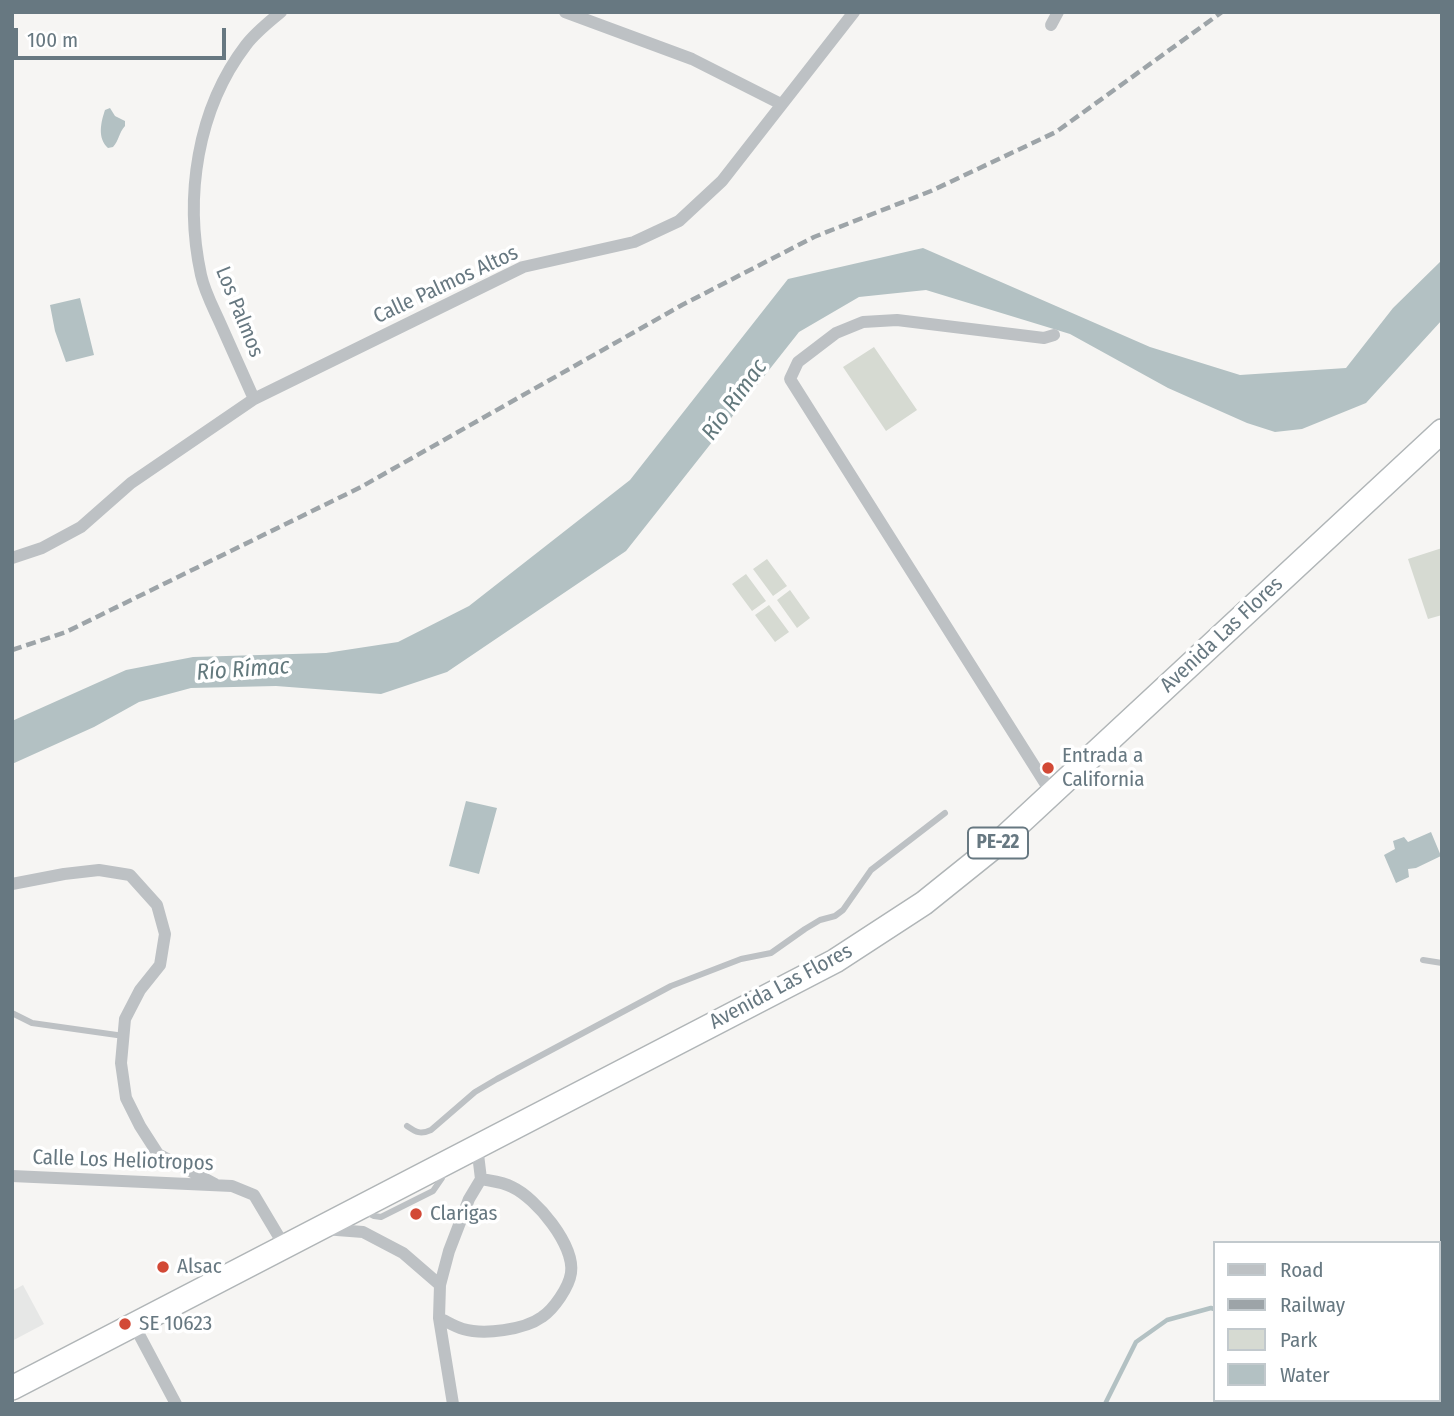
<!DOCTYPE html>
<html>
<head>
<meta charset="utf-8">
<style>
  body { margin:0 }
  #map { position:relative; width:1454px; height:1416px; overflow:hidden; background:#f6f5f3; font-family:"Fira Sans Condensed",sans-serif }
  canvas { display:block }
  .frame { position:absolute; inset:0; border:14px solid #677881; pointer-events:none }
  .legend { position:absolute; left:1213px; top:1241px; width:228px; height:161px; box-sizing:border-box; background:#fff; border:2px solid #c2c9cd; margin:0; padding:9px 12px; list-style:none; font-size:21px; color:#677881 }
  .legend li { display:flex; align-items:center; gap:14px; height:35px }
  .legend b { width:35px; border:2px solid #c2c9cd }
  .scale { position:absolute; left:14px; top:28px; width:212px; height:32px; box-sizing:border-box; border:4px solid #677881; border-top:0; padding-left:9px; font-size:21px; line-height:24px; white-space:nowrap; color:#677881; -webkit-text-stroke:5px #fff; paint-order:stroke }
</style>
</head>
<body>
<div id="map">
<canvas width="1454" height="1416"></canvas>
<div class="frame"></div>
<ul class="legend">
<li><b style="height:9px;background:#bdc1c4"></b>Road</li>
<li><b style="height:9px;background:#9da4a8"></b>Railway</li>
<li><b style="height:19px;background:#d6dad2"></b>Park</li>
<li><b style="height:19px;background:#b3c1c3"></b>Water</li>
</ul>
<div class="scale">100 m</div>
</div>
<script>
const ctx = document.querySelector('canvas').getContext('2d');
ctx.lineJoin = 'round';
function fill(path, color) {
  ctx.fillStyle = color;
  ctx.fill(path, 'evenodd');
}
function strokePath(path, color, width, dash) {
  ctx.strokeStyle = color;
  ctx.lineWidth = width;
  ctx.lineCap = dash ? 'butt' : 'round';
  ctx.setLineDash(dash || []);
  ctx.stroke(path);
}
function drawText(font, color, halo, rows, align = 'center') {
  ctx.font = font + ' "Fira Sans Condensed",sans-serif';
  ctx.lineWidth = 7;
  ctx.setLineDash([]);
  ctx.textBaseline = 'middle';
  ctx.strokeStyle = halo;
  ctx.fillStyle = color;
  for (const [text, x, y, turn = 0] of rows) {
    ctx.save();
    ctx.translate(x, y);
    ctx.rotate((+turn || 0) * Math.PI / 180);
    ctx.textAlign = isNaN(turn) ? turn : align;
    if (halo) ctx.strokeText(text, 0, 0);
    ctx.fillText(text, 0, 0);
    ctx.restore();
  }
}
fill(new Path2D(`
  M23,1285L44,1324L12,1341V1291Z`), '#e6e7e6');
fill(new Path2D(`
  M874,347L917,410L886,431L843,367Z
  M1442,548V615L1428,619L1408,559Z
  M767,559L787,586L773,596L753,569Z
  M746,574L766,601L752,611L732,584Z
  M790,590L810,618L797,628L777,600Z
  M769,605L789,632L775,642L755,615Z`), '#d6dad2');
fill(new Path2D(`
  M110,108L115,116L125,121V126C119,132 119,141 113,147L108,148C97,138 101,122 105,110Z
  M923,248L1150,347L1240,375L1346,368L1393,308L1442,260V320L1366,403L1302,429L1275,432L1247,423L1168,388L1070,334L926,290L859,297L799,332L626,551L447,672L381,694L276,686L191,688L139,702L94,727L12,764V721L126,670L193,657L326,653L398,642L469,606L630,480L788,279Z
  M80,298L94,355L66,362L55,331L50,305Z
  M466,801L497,808L479,874L449,866Z
  M1431,832L1441,856L1416,868L1408,869L1409,877L1396,883L1384,855L1395,849L1393,841L1404,837L1408,842Z`), '#b3c1c3');
strokePath(new Path2D(`
  M1438,1373L1442,1374
  M1105,1404L1136,1342L1167,1320L1211,1308L1214,1309`), '#b3c1c3', 4.5);
const highway = new Path2D(`
  M12,1388L835,961L924,903L995,846L1442,431`);
strokePath(highway, '#b0b5b7', 26);
strokePath(new Path2D(`
  M1423,960L1442,963
  M12,1013L32,1023L124,1036
  M407,1126C416,1132 420,1135 431,1130L475,1092L497,1079L671,986L741,959L771,953L805,929L820,920L835,916L843,910L871,870L945,813
  M366,1212L374,1216L381,1217L433,1191L442,1178L444,1171`), '#bdc1c4', 6);
strokePath(new Path2D(`
  M565,12L692,59L781,104
  M1051,25L1058,12
  M254,399C243,374 232,350 221,325C214,309 205,293 201,275C184,197 197,109 246,45C256,32 269,22 281,12
  M12,558L42,548L81,527L131,483L254,399L523,267L634,242L679,221L722,181L854,12
  M1052,794L790,379L798,362L836,333L863,322L897,320L1044,338L1054,335
  M12,884L64,874L99,870L130,875L157,905L165,934L160,965L140,990L125,1019L121,1063L126,1098L140,1126L158,1154L215,1184
  M12,1176L232,1186L254,1195L285,1247
  M324,1229L363,1232L403,1253L440,1285L439,1318L453,1404
  M440,1285L449,1251L469,1199L481,1179L477,1146
  M439,1318C446,1321 455,1327 463,1329C484,1335 524,1330 542,1317C554,1309 569,1287 571,1273C575,1245 536,1198 512,1187C503,1182 491,1181 481,1179
  M134,1325L176,1404`), '#bdc1c4', 12);
strokePath(highway, '#fff', 23);
strokePath(new Path2D(`
  M12,650L66,632L361,487L682,305L814,237L931,191L1056,132L1222,12`), '#9da4a8', 4.5, [10, 5]);
for (const [x, y, r, color] of [
  [1048,768,7,"#d24936"],
  [416,1214,7,"#d24936"],
  [163,1267,7,"#d24936"],
  [125,1324,7,"#d24936"]
]) {
  const dot = new Path2D();
  dot.arc(x, y, r, 0, 2 * Math.PI);
  ctx.fillStyle = color;
  ctx.fill(dot);
  strokePath(dot, '#fff', 2.5);
}
for (const [x, y, w] of [
  [998,843,60]
]) {
  const box = new Path2D();
  box.roundRect(x - w / 2, y - 15.5, w, 31, 5);
  ctx.fillStyle = '#fff';
  ctx.fill(box);
  strokePath(box, '#677881', 2);
}
drawText('bold 19px', '#677881', null, [
  ["PE-22",998,843]
]);
drawText('21px', '#677881', '#fff', [
  ["Calle Palmos Altos",446,285,-25],
  ["Los Palmos",239,312,68],
  ["Avenida Las Flores",1222,635,-43],
  ["Avenida Las Flores",781,987,-28],
  ["Calle Los Heliotropos",123,1161,2]
]);
drawText('21px', '#677881', '#fff', [
  ["Entrada a",1062,756],
  ["California",1062,780],
  ["Clarigas",430,1214],
  ["Alsac",177,1267],
  ["SE 10623",139,1324]
], 'left');
drawText('italic 23px', '#63797d', '#fff', [
  ["Río Rímac",735,400,-54],
  ["Río Rímac",243,670,-4]
]);
</script>
</body>
</html>
